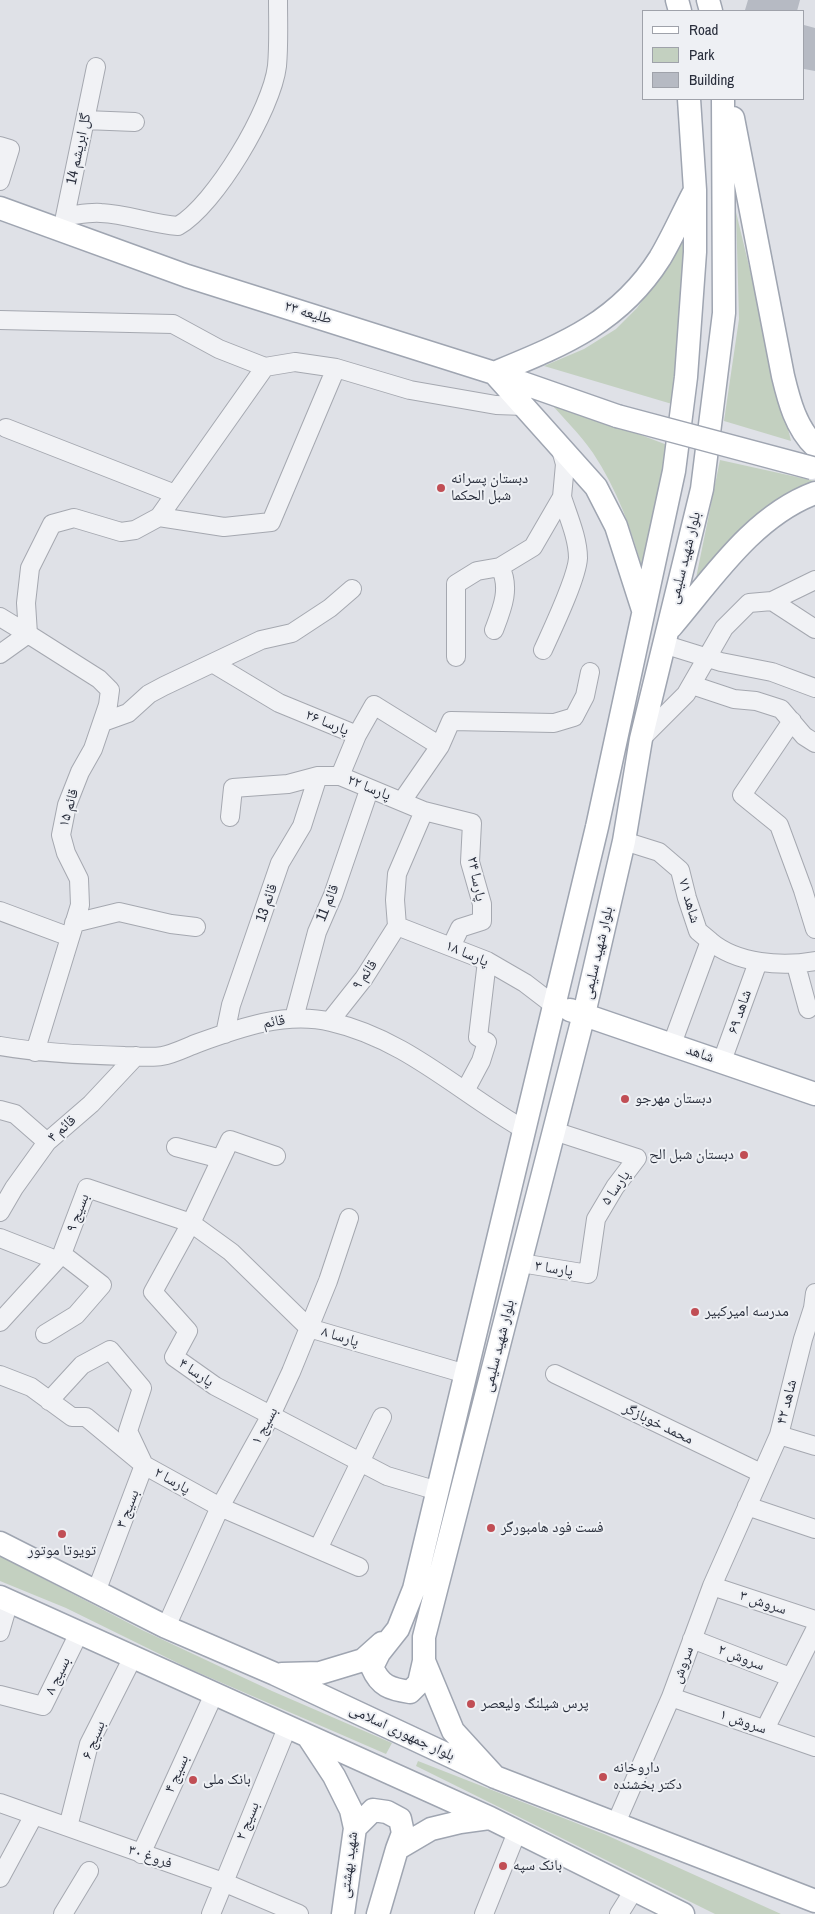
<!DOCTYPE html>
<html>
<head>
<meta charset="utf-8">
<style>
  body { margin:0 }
  #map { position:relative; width:815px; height:1914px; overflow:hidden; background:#dfe1e7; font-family:"Archivo Narrow",sans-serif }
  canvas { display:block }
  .legend { position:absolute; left:642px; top:10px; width:162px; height:90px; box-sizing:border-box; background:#eef0f4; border:1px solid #9fa2aa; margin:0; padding:6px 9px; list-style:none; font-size:15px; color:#292e3c }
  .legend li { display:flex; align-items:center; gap:10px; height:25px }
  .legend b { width:25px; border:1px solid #9fa2aa }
</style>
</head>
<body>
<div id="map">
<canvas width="815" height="1914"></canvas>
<ul class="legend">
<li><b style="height:6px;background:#fff"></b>Road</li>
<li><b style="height:14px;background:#c3d0c0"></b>Park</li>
<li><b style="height:14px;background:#b6bac3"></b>Building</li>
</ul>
</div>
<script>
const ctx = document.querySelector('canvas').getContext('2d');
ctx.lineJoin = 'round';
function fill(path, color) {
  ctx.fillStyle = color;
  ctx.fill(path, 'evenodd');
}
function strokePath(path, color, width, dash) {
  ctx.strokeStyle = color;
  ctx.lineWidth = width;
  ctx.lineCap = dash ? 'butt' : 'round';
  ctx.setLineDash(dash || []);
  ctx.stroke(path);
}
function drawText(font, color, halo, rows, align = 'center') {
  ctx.font = font + ' "Archivo Narrow","Noto Naskh Arabic",sans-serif';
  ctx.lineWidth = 4;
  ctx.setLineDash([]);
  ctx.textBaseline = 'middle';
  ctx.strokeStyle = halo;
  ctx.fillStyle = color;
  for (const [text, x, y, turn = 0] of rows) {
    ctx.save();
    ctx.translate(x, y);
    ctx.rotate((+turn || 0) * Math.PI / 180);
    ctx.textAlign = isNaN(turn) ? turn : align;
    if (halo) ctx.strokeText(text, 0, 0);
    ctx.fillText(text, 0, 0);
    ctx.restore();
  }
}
fill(new Path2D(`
  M736,212L791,441L724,421L739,319Z
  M684,219L685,272L672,404L544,366L584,349L616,329L637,308L665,268Z
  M548,400L670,446L643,572C632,530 617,489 593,453C580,434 562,417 548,400Z
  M720,460L815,481V485L694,588Z
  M0,1556L142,1630L272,1691L392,1743L386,1754L190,1669L66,1608L0,1581Z
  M418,1761L604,1834L781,1914H715L416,1766Z`), '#c3d0c0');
fill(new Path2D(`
  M748,0H800L797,11H751L745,10Z
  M804,25L815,28V71L804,69Z`), '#b6bac3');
const minor = new Path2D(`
  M85,120L135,122
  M0,146L10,149L0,181
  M66,216C77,215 89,212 101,213C127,214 151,224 178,226C215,205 272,109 277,66C279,44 278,22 278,0
  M63,226L96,67
  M0,320L173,324L219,349L265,367L295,362L336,368L410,390L496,405L524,406
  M6,428L175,494
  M159,517L224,527L271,522L336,368
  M772,601L815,580
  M0,617L28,634L26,603L30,568L52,524L74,518L121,532L135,530L159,517L265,367
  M494,630C502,609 511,588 500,567
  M663,644L721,662L772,672L815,688
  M543,650C552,630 577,578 578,558C578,538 568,516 562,497
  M0,654L28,634L99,679L110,690L108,705L93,749L80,772L67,805L61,835L66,853L79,879L80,905L35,1052
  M456,657V584L477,571L500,567L533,547L562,497L565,464L560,446
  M214,664L279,703L357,735L374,705L440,746
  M692,685L734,699L756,701L781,709L804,736L815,743
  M792,721L742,795L779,825L803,890L815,929
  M103,722L128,713L149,694L164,686L261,640L292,633L330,608L352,589
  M641,739L686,694L724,628L749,603L772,601L815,629
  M340,776L357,735
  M402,801L440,746L451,721L554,723L574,717L585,696L590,672
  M424,811L397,874L395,900L397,926L487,961L525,983L555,1006
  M230,817L233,788L288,784L318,776H340L424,811L472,823L470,862L482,904V921L460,928L451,947
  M624,841L659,852L680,870L687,898L698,931L710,941L672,1044
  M0,911L70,937
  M74,923L119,912L171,924L196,927
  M710,941C737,964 782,967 815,961
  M796,965L808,1009
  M294,1018L317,932L333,895L369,790
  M330,1021L364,978L397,926
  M225,1034L231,1005L280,863L302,826L318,776
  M0,1046C42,1053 82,1055 125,1056C136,1056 151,1058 162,1056C174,1054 187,1047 198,1043C239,1028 286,1011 331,1022C406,1039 460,1093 525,1130
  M722,1061L758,962
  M465,1091L481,1061L487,1042L478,1037L487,961
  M0,1110L15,1114L47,1142
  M176,1147L221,1159
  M276,1156L230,1140L191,1223L153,1292L188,1331L174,1357L215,1386L387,1476L438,1491
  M0,1212L14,1188L47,1142L91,1104L136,1056
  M0,1238L56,1260
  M521,1263L588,1274L596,1219L615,1187L637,1158L554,1131
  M0,1322L62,1254L87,1188L191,1223L231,1252L309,1328L466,1374
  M45,1334L76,1315L102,1285L62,1254
  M555,1374L761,1473
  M0,1375L31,1387L72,1417H86L144,1465L220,1507L359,1567
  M49,1401L82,1365L110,1350L142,1388L128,1431L144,1465L96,1592
  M779,1435L815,1446
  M747,1506L815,1529
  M318,1549L382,1417
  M712,1586L815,1620
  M166,1627L220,1507L271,1415L291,1372L328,1281L349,1218
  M0,1632L9,1601
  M692,1639L790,1677
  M0,1695L43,1706L79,1633
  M671,1697L815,1747
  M765,1729L815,1630
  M0,1803L223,1882L299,1914
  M616,1823L671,1697L712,1586L779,1435L803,1339L813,1308L815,1293
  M68,1827L89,1744L133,1657
  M141,1854L214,1694
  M0,1878L34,1815
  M63,1914L89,1871
  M211,1914L287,1728
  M484,1914L517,1832
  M619,1914L634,1890`);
const major = new Path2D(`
  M677,0L680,11
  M708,0L711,11
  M733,118L783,376C789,401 796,428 815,446
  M0,208L187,276L494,373L617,416
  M643,610L616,526L596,487L494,373C562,345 619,323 660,258C672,238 682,215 693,194
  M671,627C712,579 753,516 815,493
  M570,1010L815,1094
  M0,1543L166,1627L275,1674L495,1777L815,1901
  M0,1597L490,1818L683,1914
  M424,1661L419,1683L410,1692C390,1689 380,1686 372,1667L379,1653L398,1629L414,1589L597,827L674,471L686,377L695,252V190L689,99
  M282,1674L320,1673L363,1660L382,1643
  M309,1738L334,1776L351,1810L355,1828L343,1914
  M495,1777L453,1731L424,1661V1637L584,1014L624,841L641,739L702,489L724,313L723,99
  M355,1828L373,1810L387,1812L400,1819L403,1833L397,1849
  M378,1914L397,1849L431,1829L460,1822L489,1818`);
strokePath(minor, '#a5a8b0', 20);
strokePath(major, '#9fa5b1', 25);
strokePath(minor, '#f1f2f5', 18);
strokePath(major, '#fff', 22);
const majorBridge = new Path2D(`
  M617,416L812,468`);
strokePath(majorBridge, '#9fa5b1', 25, []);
strokePath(majorBridge, '#fff', 22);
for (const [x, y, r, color] of [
  [441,488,5,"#c14e55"],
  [625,1099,5,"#c14e55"],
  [744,1155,5,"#c14e55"],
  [695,1312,5,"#c14e55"],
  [491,1528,5,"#c14e55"],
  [62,1534,5,"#c14e55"],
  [471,1704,5,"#c14e55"],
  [603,1777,5,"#c14e55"],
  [193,1780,5,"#c14e55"],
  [503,1866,5,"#c14e55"]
]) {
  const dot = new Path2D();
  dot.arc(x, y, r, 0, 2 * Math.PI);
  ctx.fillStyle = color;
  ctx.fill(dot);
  strokePath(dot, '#eef0f4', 2);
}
drawText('15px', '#292e3c', '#eef0f4', [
  ["گل ابریشم 14",79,149,-78],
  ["طلیعه ۲۳",308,313,17],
  ["بلوار شهید سلیمی",685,558,-76],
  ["پارسا ۲۶",327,723,22],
  ["پارسا ۲۲",369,788,22],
  ["قائم ۱۵",69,808,-74],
  ["پارسا ۲۴",476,879,79],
  ["شاهد ۷۱",689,901,74],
  ["قائم 13",267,903,-71],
  ["قائم 11",328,903,-68],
  ["بلوار شهید سلیمی",598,953,-77],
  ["پارسا ۱۸",467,954,23],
  ["قائم ۹",365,975,-55],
  ["شاهد ۶۹",740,1012,-71],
  ["قائم",274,1022,-10],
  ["شاهد",700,1054,19],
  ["قائم ۴",62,1129,-42],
  ["پارسا ۵",616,1188,-55],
  ["بسیج ۹",78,1213,-69],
  ["پارسا ۳",554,1269,9],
  ["پارسا ۸",340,1337,17],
  ["بلوار شهید سلیمی",499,1346,-76],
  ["پارسا ۴",196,1373,34],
  ["شاهد ۴۲",787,1402,-76],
  ["محمد خوبازگر",658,1424,26],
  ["بسیج ۱",265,1426,-62],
  ["پارسا ۲",172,1481,29],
  ["بسیج ۳",128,1509,-69],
  ["سروش ۳",763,1603,18],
  ["سروش ۲",741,1658,21],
  ["سروش",683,1665,-70],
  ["بسیج ۸",58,1676,-64],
  ["سروش ۱",743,1722,19],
  ["بلوار جمهوری اسلامی",402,1733,25],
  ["بسیج ۶",94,1740,-68],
  ["بسیج ۴",177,1774,-66],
  ["بسیج ۲",248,1821,-68],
  ["فروغ ۳۰",150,1857,19],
  ["شهید بهشتی",349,1865,-83]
]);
drawText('15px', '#292e3c', '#eef0f4', [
  ["دبستان پسرانه",451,479],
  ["شبل الحکما",451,496],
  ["دبستان مهرجو",635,1099],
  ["دبستان شبل الح",734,1155,"right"],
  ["مدرسه امیرکبیر",705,1312],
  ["فست فود هامبورگر",501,1528],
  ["تویوتا موتور",62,1551,"center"],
  ["پرس شیلنگ ولیعصر",481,1704],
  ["داروخانه",613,1768],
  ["دکتر بخشنده",613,1785],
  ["بانک ملی",203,1780],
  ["بانک سپه",513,1866]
], 'left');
</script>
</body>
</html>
